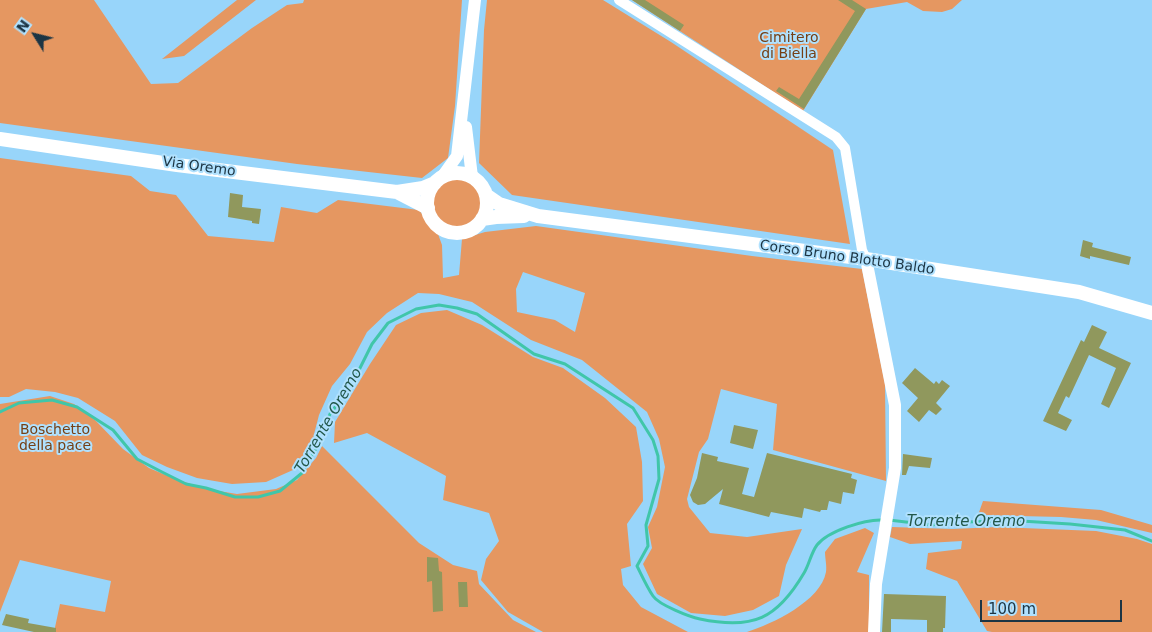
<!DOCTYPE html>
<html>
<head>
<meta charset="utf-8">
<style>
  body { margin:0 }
  #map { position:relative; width:1152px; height:632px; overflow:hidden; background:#98d5fa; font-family:"DejaVu Sans",sans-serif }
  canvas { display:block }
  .north { position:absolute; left:10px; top:10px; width:50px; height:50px; -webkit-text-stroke:4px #b0e1fe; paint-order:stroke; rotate:306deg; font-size:14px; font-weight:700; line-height:20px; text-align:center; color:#1c3544 }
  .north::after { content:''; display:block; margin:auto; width:18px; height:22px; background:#1c3544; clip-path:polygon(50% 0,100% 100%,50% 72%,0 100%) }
  .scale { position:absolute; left:980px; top:600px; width:142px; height:22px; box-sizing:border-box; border:2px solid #1c3544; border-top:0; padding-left:6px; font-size:15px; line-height:18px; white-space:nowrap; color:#1c3544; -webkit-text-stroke:4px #b0e1fe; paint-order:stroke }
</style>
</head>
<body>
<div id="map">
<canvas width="1152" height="632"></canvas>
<div class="north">N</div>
<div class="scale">100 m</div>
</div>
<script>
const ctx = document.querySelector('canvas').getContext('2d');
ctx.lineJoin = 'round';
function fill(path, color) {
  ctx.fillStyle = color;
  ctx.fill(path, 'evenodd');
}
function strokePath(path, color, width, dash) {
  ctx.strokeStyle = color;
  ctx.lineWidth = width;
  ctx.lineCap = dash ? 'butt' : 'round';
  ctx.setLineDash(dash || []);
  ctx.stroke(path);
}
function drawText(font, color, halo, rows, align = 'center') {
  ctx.font = font + ' "DejaVu Sans",sans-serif';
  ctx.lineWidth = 4;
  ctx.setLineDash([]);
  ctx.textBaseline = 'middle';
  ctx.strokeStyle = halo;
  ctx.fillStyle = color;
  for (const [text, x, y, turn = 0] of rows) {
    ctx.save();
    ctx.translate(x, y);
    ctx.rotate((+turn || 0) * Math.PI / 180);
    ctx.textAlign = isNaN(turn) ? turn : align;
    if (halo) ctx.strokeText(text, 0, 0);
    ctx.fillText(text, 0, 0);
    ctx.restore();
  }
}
fill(new Path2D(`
  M0,0H94L151,84L178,83L252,28L287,5L303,3L304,0H462L455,106L448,158L422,178L297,164L0,123Z
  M237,0H256L184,56L162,59Z
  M487,0H603L671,42L833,150L850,244L512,195L479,163L484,30Z
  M632,0H962L952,9L942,12L923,11L907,2L866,9L803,111Z
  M0,158L131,176L150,191L176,195L208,236L274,242L281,207L317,213L338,200L419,210L438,234L442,245L443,278L459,275L462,239L485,232L536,226L752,256L862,269L885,384L886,481L773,450L777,404L721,389L708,439L699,452L687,499L689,507L710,533L747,537L802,529L786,565L779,596L753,610L725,616L691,613L657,594L643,564L652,548L648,527L657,507L665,467L659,439L647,412L582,360L531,340L472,302L439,294L418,293L387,313L367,332L350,364L332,386L319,415L312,442L293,470L266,482L232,484L197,478L167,467L142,455L115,421L78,398L55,392L26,389L9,397H0ZM523,272L585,293L575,332L555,320L517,312L516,289Z
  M433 203a24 24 0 1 1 48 0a24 24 0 1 1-48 0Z
  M447,310L482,325L533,357L563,368L605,398L636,427L642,462L643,501L627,524L631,566L621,569L623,585L641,607L688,632H543L508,612L481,580L486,559L499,541L489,513L443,500L446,476L367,433L334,443L335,422L370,364L396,325L421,313Z
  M50,396L74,404L96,421L123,449L149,468L175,479L207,489L237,494L276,489L297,480L316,458L322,446L419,543L453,565L477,571L479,584L513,620L536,632H54L60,604L105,612L111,581L20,560L0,612V404Z
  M983,501L1101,510L1152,525V533L1096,520L1061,517L978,515Z
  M892,527L952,529L998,527L1096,531L1137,539L1152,544V632H992L987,631L957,581L926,569L928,553L961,549L962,541L910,544L890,537Z
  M865,528L874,533L857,572L869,575V632H747C772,624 821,601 826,572C827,566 825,558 825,552L835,539Z`), '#e59761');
strokePath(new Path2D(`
  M0,412L19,403L52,400L77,407L113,430L137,459L162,472L186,484L206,488L235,497H258L280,491L302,473L319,443L330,414L351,386L372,344L388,323L416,309L439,305L457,308L477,314L534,354L565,364L633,408L653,440L658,456L659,479L646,525L648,546L637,566C642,576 647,587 653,596C659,605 690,617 700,619C753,630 777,619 804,573C809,565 811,553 817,545C828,531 865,519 883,520
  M889,520L931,525L961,522L1021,521L1070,524L1125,530L1152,541`), '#40c6a9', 3);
fill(new Path2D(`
  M632,0H645L684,25L680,31Z
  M838,0H852L866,9L804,109L776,91L779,87L799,99L855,11Z
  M230,193L243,195L242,207L261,209L259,224L252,223V221L228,217Z
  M1083,240L1093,243L1092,247L1131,257L1129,265L1090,256V259L1080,256Z
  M1092,325L1107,332L1099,348L1131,363L1109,408L1101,404L1116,368L1089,355L1069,398L1066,396L1058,413L1072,420L1066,431L1043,421L1081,340L1084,342Z
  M915,368L934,384L936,381L939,384L942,380L950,386L936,403L942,409L936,415L929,410L919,422L907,411L918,398L902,383Z
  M734,425L758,430L753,449L730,443Z
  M702,453L718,457L717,461L749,468L742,494L754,497L767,453L852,474L851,478L857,480L854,494L843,492L841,504L829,501L827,510H821L820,512L804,508L802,518L771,512L769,517L719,504L723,489L705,504L698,505L693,502L690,495L697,478Z
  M903,454L932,458L930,468L909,466L906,475H902Z
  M427,557L438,558L439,571L442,572L443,611L433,612L432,581L427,582Z
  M458,582H467L468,607H459Z
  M884,594L946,596L945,628H943V632H927V620L891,619V632H882Z
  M6,614L29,619L28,623L56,628V632H34L2,625Z`), '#90985d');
strokePath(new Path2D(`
  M619,0L836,137L845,148L862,250L866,259`), '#fff', 10);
strokePath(new Path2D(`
  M466,127L472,177
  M442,177L457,156L475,0
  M866,259L895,405V468L876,584L874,632`), '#fff', 12);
strokePath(new Path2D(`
  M0,139L177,165L397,192L423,188L435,183
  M427 203a30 30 0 1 1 60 0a30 30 0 1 1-60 0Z
  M397,192L428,208
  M486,195L499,204L538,216L866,259L1079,292L1152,313
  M482,219L496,217L524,216`), '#fff', 14);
drawText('14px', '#754016', '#b0e1fe', [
  ["Cimitero",789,38],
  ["di Biella",789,54],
  ["Boschetto",55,430],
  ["della pace",55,446]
]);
drawText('14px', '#1c3544', '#b0e1fe', [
  ["Via Oremo",199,167,8],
  ["Corso Bruno Blotto Baldo",847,258,8]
]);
drawText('italic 15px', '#22584b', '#b0e1fe', [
  ["Torrente Oremo",329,421,-60],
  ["Torrente Oremo",966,522]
]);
</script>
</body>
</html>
